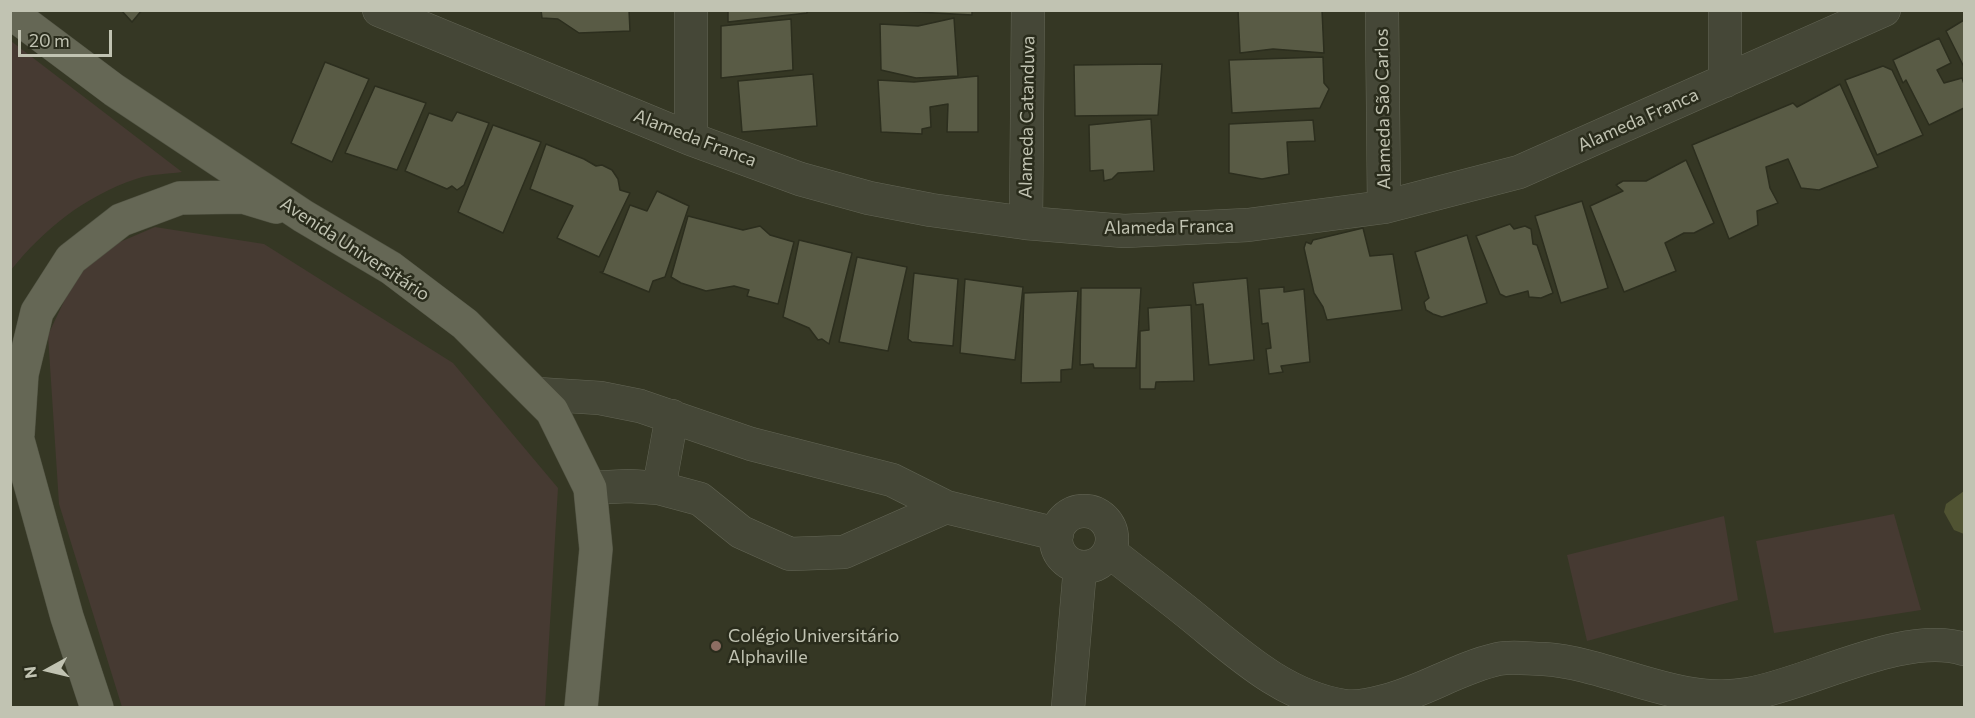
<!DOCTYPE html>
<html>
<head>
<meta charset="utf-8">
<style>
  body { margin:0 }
  #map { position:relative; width:1975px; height:718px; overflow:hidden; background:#353724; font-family:Commissioner,sans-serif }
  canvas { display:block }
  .frame { position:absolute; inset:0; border:12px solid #c1c3b2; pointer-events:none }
  .north { position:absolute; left:18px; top:640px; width:60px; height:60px; -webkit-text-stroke:4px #2a2c1c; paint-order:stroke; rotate:262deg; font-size:16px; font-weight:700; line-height:24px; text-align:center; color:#c1c3b2 }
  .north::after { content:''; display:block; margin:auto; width:21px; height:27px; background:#c1c3b2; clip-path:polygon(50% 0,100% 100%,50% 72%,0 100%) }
  .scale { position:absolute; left:18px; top:30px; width:94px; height:27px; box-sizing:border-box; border:3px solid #c1c3b2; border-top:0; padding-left:8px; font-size:18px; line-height:21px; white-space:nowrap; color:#c1c3b2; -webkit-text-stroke:4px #2a2c1c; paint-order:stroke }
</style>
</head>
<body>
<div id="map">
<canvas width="1975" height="718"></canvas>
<div class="frame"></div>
<div class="north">N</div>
<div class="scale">20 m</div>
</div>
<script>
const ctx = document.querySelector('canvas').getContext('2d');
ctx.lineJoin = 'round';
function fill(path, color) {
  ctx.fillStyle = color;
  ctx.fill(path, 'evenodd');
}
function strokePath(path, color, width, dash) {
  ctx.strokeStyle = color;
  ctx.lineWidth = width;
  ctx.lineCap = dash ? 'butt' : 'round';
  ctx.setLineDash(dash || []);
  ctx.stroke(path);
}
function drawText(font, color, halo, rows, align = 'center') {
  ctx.font = font + ' Commissioner,sans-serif';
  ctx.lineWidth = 5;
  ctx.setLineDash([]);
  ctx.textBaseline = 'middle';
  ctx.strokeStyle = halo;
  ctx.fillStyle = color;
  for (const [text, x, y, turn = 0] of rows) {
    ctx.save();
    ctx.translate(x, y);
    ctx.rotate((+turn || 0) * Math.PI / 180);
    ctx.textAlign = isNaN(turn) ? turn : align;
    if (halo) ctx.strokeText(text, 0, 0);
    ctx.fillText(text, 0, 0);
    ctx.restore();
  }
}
fill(new Path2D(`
  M11,41L182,172C168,174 150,174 136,179C85,196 44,229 11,270Z
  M155,227L264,244L453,363L558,488L545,707H122L59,504L48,335L75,278L106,248Z
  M1894,514L1921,610L1774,633L1756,541Z
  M1724,516L1738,600L1587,641L1567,555Z`), '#463a32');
fill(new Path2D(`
  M1964,491V534L1954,530L1944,512L1946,504Z`), '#505332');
const building = new Path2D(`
  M121,10H142L132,22Z
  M541,10H629L630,31L579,33L558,19L542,18Z
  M728,10H807V13L728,22Z
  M972,10V15L880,10Z
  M1238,10H1322L1324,53L1273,49L1240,53Z
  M954,18L958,76L916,78L881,70L880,24L918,26Z
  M791,19L793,70L721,78V26Z
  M1964,20V67L1946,31Z
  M1939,38L1951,63L1937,70L1944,83L1962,78L1964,84V108L1929,125L1906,80L1903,83L1893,60Z
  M1323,57L1324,83L1329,89L1320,108L1232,113L1229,60Z
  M325,62L369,79L332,162L291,143Z
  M1162,64L1158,115L1075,116L1074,65Z
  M1883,66L1892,70L1923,135L1877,155L1845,80Z
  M813,74L817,126L742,132L738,81Z
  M978,76V132H947L948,104L930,107L931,127L922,129V134L881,132L878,80L914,82Z
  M1840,84L1878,167L1819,190L1801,188L1788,159L1766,167L1770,188L1778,203L1757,211L1758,225L1729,239L1692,145L1793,103L1797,107Z
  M375,86L426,103L397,170L345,153Z
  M457,112L489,123L464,185L457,190L452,186L447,189L405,171L429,113L452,121Z
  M1151,119L1154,171L1118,173L1112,179L1104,181L1103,170L1090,171L1089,125Z
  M1313,120L1315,141L1287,142L1289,174L1262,179L1229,173V124Z
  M493,125L541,142L503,233L458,212Z
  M546,144L584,159L596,166L602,165L612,170L618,179L620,190L630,193L599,257L557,238L573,206L530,189Z
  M1686,160L1714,223L1694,233H1684L1665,243L1676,271L1624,292L1590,206L1623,191L1616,185L1623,181H1646Z
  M657,191L689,206L665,277L653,281L649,292L600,272H603L630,205L647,211Z
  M1582,201L1608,288L1561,303L1535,216Z
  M688,216L743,230L760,226L770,235L794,242L778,304L747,296L749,290L734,286L706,291L681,283L671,277Z
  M1510,224L1514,229L1525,226L1531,229L1533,244L1537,245L1553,293L1541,298L1529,297L1528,291L1506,297L1500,294L1476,236Z
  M1363,228L1370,256L1393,254L1402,310L1327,320L1323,307L1314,293L1304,248L1306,242L1311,244L1313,240Z
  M1467,235L1487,303L1442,317L1433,314L1426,310L1424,302L1429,298L1415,252Z
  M799,240L852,253L829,344L822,339L818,340L809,328L783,317Z
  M857,257L907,267L888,351L839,342Z
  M914,273L958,279L953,346L912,342L908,339Z
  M1247,278L1254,360L1209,365L1203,304L1196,305L1193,283Z
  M965,279L1023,287L1015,360L960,353Z
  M1284,287V292L1304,289L1310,362L1281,366L1283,372L1269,374L1266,349L1271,348L1268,323L1262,324L1259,289Z
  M1081,288H1141L1136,368H1094L1093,364L1080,365Z
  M1078,291L1072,369L1061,370V382L1021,383L1024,293Z
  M1191,305L1194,381L1156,382L1155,389H1140V331L1149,330L1148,308Z`);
fill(building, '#595b45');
strokePath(building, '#2c2e1e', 1.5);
const minor = new Path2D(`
  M379,10L691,139L800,179L869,198L931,210L1026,223L1124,231L1248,225L1384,207L1519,172L1884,10
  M691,10V139
  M1382,10L1384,207
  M1725,10V81
  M1026,223L1028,10
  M537,394L600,398L640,406L751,444L892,480L946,507L1057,534
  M590,488L629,486L659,488L700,499L741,532L790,554L844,552L946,507
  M659,488L672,416
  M1056 539a28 28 0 1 1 56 0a28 28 0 1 1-56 0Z
  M1110,552C1139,575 1169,597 1198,621C1242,657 1286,697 1344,706C1356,708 1374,704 1385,701C1425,691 1458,668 1498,659C1512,656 1530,659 1544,659C1613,664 1678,707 1749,694C1811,683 1904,630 1964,649
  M1068,708L1080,568`);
const major = new Path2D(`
  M10,12L114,90L303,216L391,268L465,324L552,411L590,488L596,549L581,708
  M11,415L67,617L97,708
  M18,434L22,374L37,312L71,259L121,220L180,198L243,197L276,207`);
strokePath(minor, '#636555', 34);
strokePath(major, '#515343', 34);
strokePath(minor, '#454737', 33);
strokePath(major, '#656755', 33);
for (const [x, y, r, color] of [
  [716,646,6,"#8d6e63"]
]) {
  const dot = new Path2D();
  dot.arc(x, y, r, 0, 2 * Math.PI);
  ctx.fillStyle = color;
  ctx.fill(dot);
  strokePath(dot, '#2a2c1c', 2);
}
drawText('18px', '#c1c3b2', '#2a2c1c', [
  ["Alameda São Carlos",1383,109,-91],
  ["Alameda Catanduva",1027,117,-89],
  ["Alameda Franca",1638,120,-24],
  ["Alameda Franca",695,138,21],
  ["Alameda Franca",1169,227,-1],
  ["Avenida Universitário",355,249,33]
]);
drawText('18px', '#c1c3b2', '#2a2c1c', [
  ["Colégio Universitário",728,636],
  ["Alphaville",728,657]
], 'left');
</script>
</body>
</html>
